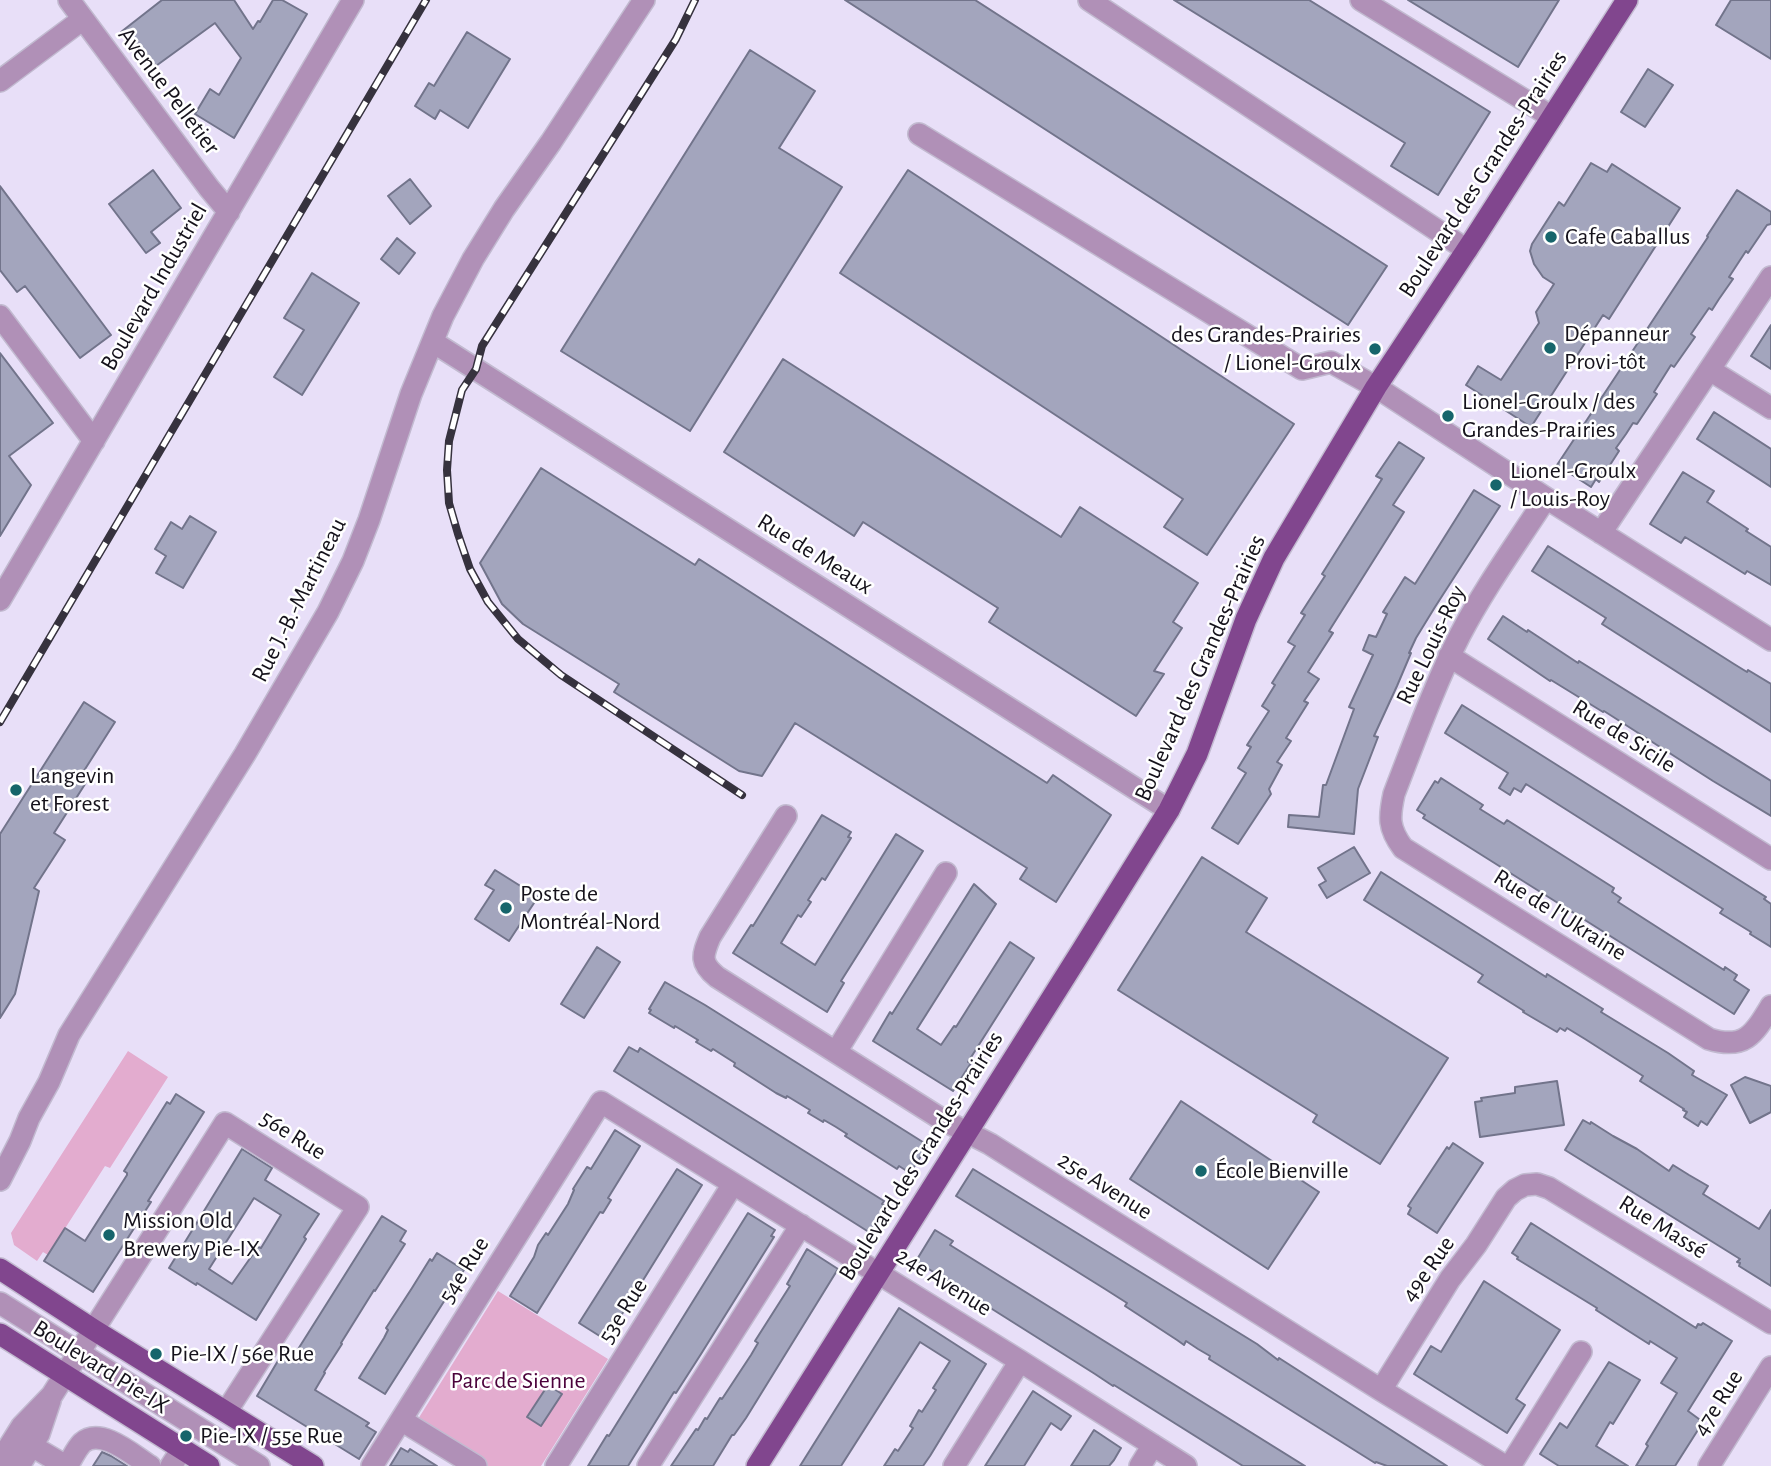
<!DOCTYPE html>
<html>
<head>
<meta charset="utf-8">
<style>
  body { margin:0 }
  canvas { display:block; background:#e8dff8 }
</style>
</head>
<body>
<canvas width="1771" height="1466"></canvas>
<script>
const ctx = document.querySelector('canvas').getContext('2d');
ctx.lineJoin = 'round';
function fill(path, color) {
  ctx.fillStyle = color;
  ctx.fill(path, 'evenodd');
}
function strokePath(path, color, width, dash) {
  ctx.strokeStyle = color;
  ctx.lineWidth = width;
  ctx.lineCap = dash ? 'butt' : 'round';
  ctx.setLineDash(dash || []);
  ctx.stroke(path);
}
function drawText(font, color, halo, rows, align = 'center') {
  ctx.font = font + ' "Alegreya Sans",sans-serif';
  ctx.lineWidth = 5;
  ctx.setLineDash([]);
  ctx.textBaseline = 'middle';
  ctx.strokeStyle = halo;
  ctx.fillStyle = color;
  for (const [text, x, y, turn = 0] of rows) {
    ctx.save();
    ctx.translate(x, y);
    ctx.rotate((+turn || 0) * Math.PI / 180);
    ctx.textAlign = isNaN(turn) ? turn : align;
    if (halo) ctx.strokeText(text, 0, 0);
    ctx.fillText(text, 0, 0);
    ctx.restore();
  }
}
fill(new Path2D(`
  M128,1051L168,1077L110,1168L105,1166L48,1255L43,1252L37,1261L14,1245L11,1233Z
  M498,1291L608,1359L541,1466H485L415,1424Z`), '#e3accf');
const building = new Path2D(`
  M162,0H234L253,29L258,21L260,22L273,0H282L307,14L234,138L195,114L210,89L219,95L241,58L215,23L149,71L121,32Z
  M845,0H975L1387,266L1348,325Z
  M1174,0H1309L1490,112L1438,195L1391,166L1405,143Z
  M1408,0H1559L1518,67Z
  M1731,0H1771V59L1716,25Z
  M467,32L510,59L468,128L440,110L435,119L415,106L429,83L434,86Z
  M750,50L815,91L779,148L842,187L690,431L561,351Z
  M1648,69L1673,85L1645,127L1621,112Z
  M1591,163L1607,172L1612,164L1680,208L1609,319L1603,315L1531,427L1466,385L1478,366L1501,380L1539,323L1536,312L1554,284L1543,277L1534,264L1530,251L1532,244L1559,202L1564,206Z
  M153,170L181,208L151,232L160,243L146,253L109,204Z
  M908,170L1294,424L1207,555L1164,527L1183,499L840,273Z
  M410,179L431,206L410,224L388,196Z
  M0,186L111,335L80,358L25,286L17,292L0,270Z
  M1737,190L1771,212V224L1767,225L1748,253L1746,251L1729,277L1733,279L1719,299L1712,310L1709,308L1691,334L1695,337L1674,367L1671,365L1654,392L1657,394L1637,424L1633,423L1626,434L1616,448L1619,451L1599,482L1596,479L1591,487L1557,465L1708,237L1707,236Z
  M397,238L415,253L399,274L381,259Z
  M312,273L359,303L302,395L274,377L304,330L284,318Z
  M1771,325V369L1751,356Z
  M0,353L53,423L9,456L31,485L0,536Z
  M783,359L1061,537L1080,507L1198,583L1173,622L1182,628L1154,671L1164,674L1136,716L989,622L998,608L863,522L854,536L724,452Z
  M1714,412L1771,449V487L1697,439Z
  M1399,442L1424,458L1393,505L1404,512L1329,631L1333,633L1308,672L1319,679L1304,701L1308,703L1286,738L1291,741L1277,762L1282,765L1269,789L1271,794L1238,844L1212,828L1246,773L1238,768L1251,747L1247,745L1269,711L1262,706L1275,685L1272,683L1295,646L1288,642L1305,615L1301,613L1325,576L1322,574L1382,479L1376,476Z
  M541,468L695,565L699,559L1047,783L1053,775L1111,815L1056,902L1020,879L1027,868L795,723L762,776L739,771L614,692L619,684L523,624L502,604L480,563Z
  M1683,472L1714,491L1707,502L1748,529L1746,531L1771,547V585L1747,571L1745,574L1685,537L1681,543L1650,524Z
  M1474,490L1500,506L1435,607L1416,638L1409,653H1411L1397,686L1374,736L1378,737L1358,789L1354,834L1288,827L1289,815L1319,817L1323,785H1326L1354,709L1349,707L1373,655L1363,650L1369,635L1376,637L1387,614L1383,612L1405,577L1415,584Z
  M190,516L216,532L183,588L156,573L166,556L155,549L171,522L182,529Z
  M1548,546L1734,664L1747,672L1748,670L1771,684V732L1602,624L1606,618L1532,571Z
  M1503,616L1527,632L1528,630L1578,663L1579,661L1771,781V816L1713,781L1604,711L1603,712L1551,680L1550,681L1488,639Z
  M84,702L115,722L80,777L87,781L54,833L65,840L34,888L39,891L15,994L0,1018V834Z
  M1462,705L1766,897L1764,899L1771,904V947L1750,934L1751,932L1720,913L1723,909L1526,784L1521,792L1514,788L1510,795L1499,788L1508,773L1445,733Z
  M1441,778L1483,805L1480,809L1504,824L1507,820L1614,888L1612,892L1621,898L1618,902L1724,970L1725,967L1737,975L1734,980L1749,990L1734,1014L1423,818L1425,815L1417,810L1435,781L1438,783Z
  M822,815L851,832L848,837L851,838L825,880L822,878L808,900L811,902L801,917L798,915L781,943L815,965L896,834L923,851L841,981L844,983L827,1012L733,953L751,925L753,926Z
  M1354,847L1370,873L1327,898L1319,885L1326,881L1318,868Z
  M1202,857L1267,898L1246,932L1448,1058L1380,1164L1313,1122L1317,1115L1118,990Z
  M495,870L538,897L509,941L475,919L494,890L485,885Z
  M1381,872L1546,977L1547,974L1603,1009L1601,1012L1668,1053L1694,1071L1692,1075L1727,1095L1707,1125L1701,1121L1698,1126L1684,1117L1687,1112L1683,1110L1684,1109L1640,1081L1643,1076L1585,1039L1567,1028L1565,1031L1560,1028L1557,1032L1523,1012L1524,1011L1478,982L1483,975L1364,900Z
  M974,884L996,904L917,1029L941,1045L954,1026L956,1027L1010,942L1034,958L968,1062L971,1063L953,1091L873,1041L890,1012L892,1014Z
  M597,947L620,962L584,1018L561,1004Z
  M665,982L705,1005L926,1144L927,1147L910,1173L899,1166L897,1169L845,1136L847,1134L836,1127L824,1120L823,1122L808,1113L810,1110L787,1096L786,1098L776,1093L734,1066L735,1063L713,1049L711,1051L696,1042L698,1040L675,1026L674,1028L649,1013L651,1010L649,1009Z
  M629,1047L638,1052L640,1048L884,1201L882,1204L889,1208L872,1234L614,1071Z
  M1745,1077L1771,1086V1112L1750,1123L1731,1085Z
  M1557,1081L1564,1125L1480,1137L1475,1102L1482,1101L1481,1098L1515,1093V1087Z
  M176,1094L204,1112L148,1201L151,1202L93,1292L44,1261L65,1228L85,1241L127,1175V1173L124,1171L167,1102L170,1104Z
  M1181,1101L1319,1192L1268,1269L1130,1179Z
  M1583,1120L1590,1124L1591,1122L1613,1136L1637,1149L1669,1171L1673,1165L1689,1175L1708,1186L1703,1194L1759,1229L1771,1210V1286L1739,1266L1740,1263L1737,1262L1740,1259L1565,1150Z
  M615,1130L640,1146L608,1198L611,1200L603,1213L600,1212L537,1313L510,1296L534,1257L538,1245L546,1233L548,1235L568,1204L574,1190L573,1189L587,1167L591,1169Z
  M1453,1143L1483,1163L1437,1233L1408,1214L1411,1208L1408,1206L1447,1147L1449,1149Z
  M242,1149L272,1168L265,1180L319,1214L304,1237L306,1239L256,1320L197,1283L196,1285L169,1268ZM254,1198L281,1215L261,1248L258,1247L232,1284L209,1269Z
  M677,1169L702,1185L606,1340L579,1323Z
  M973,1169L1257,1344L1278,1360L1279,1358L1447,1466H1387L1376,1462L1375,1463L1209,1359L1210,1356L1198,1349L1186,1341L1184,1345L1177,1340L1125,1306L1127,1303L1105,1289L956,1196Z
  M748,1213L775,1230L771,1236L774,1237L701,1354L676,1393L674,1392L628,1466H588L607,1435L609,1436Z
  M382,1216L406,1231L400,1241L405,1244L375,1291L374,1290L341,1343L342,1344L324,1372L325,1373L315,1390L369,1423L366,1426L376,1432L359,1459L257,1396L285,1349L295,1354Z
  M1531,1223L1696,1328L1698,1324L1701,1325L1703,1323L1732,1341L1688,1411L1703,1422L1675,1466H1636L1648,1446L1646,1444L1677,1393L1661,1383L1677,1358L1650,1341L1649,1344L1627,1330L1596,1310L1597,1308L1517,1259L1518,1257L1512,1253Z
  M935,1230L953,1241L950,1245L1305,1466H1243L1114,1385L1113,1386L1095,1374L916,1261Z
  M807,1249L838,1269L746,1418L734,1435H732L713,1466H671L696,1429L698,1430L705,1418L707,1419L720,1398L722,1399L751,1355L758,1343L755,1341L790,1286L787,1284Z
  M437,1253L464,1270L385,1394L359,1378L384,1338L388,1330L386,1328L412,1288L430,1259L432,1261Z
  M1484,1281L1560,1330L1516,1399L1525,1405L1507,1433L1414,1374L1431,1346L1441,1352Z
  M899,1308L986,1364L930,1456L923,1466H884L895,1449L898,1451L913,1428L910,1426L919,1410L922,1412L936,1390L933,1388L950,1361L920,1342L841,1466H800Z
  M1609,1362L1640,1380L1613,1424L1610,1422L1596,1446L1628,1466H1559L1540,1454L1560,1423L1567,1428Z
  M548,1385L562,1394L541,1426L527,1417Z
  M1033,1391L1071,1416L1061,1430L1051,1423L1024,1466H985Z
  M1094,1430L1121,1448L1114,1460L1109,1466H1071Z
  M401,1448L408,1452L410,1449L437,1466H390Z
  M102,1452L111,1456L127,1466H93Z`);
fill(building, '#a3a5bd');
strokePath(building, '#72748b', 2);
const minor = new Path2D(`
  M69,0L209,188L229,212
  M1089,0L1467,250
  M1361,0L1552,117
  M0,81L83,19
  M919,134L1302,369L1331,362L1376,387L1546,498L1771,640
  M0,316L94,441
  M433,342L1169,810
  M1710,370L1771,408
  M1546,498C1517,543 1485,587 1460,635C1434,686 1415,740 1394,794C1389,817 1388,828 1403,848L1709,1039C1745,1050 1754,1034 1771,1006
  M1601,533L1771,277
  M0,600L353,0
  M1449,656L1771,859
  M786,816L710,937C702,956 700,963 717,977L943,1120L990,1144L1381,1390L1505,1466
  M836,1052L946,873
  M0,1180L20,1141L29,1118L49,1082L69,1035L245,754L328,612L353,561L369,520L411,394L443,316L473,259L504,209L551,142L644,0
  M0,1303L259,1466
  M1381,1390L1450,1279L1476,1245L1506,1198L1515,1190L1525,1185L1537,1184L1549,1188L1771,1323
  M401,1420L476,1466
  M32,1446L66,1466
  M0,1461L22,1426L52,1395L225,1123L358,1207L226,1412
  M19,1466L39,1434L50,1401
  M67,1466C72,1459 76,1449 82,1443C101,1426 134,1456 150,1466
  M171,1466L182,1449
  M372,1466L601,1102L1020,1361L1186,1466
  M556,1466L733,1184
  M648,1466L801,1225
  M954,1466L1020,1361
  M1140,1466L1153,1445
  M1510,1466L1581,1352
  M1709,1466L1771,1367`);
const major = new Path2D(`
  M0,1269L94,1330L313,1466
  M0,1334L209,1466
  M757,1466L1082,950L1169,810L1197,754L1246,619L1274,558L1376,387L1474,239L1627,0`);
strokePath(minor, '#c2bad0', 24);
strokePath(major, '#c2bad0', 24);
strokePath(minor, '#b090b7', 21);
strokePath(major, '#81468e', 21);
const rail = new Path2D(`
  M695,0L676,39L482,346L476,369L462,390L449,441L447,470L449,503L458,534L470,569L488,602L518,639L561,675L742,795
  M0,722L426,0`);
strokePath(rail, '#36323e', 8);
strokePath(rail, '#fff', 5, [16]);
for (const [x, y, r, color] of [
  [1551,237,7,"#16656b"],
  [1550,348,7,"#16656b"],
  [1375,349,7,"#16656b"],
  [1448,416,7,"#16656b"],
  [1496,485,7,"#16656b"],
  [16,790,7,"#16656b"],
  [506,908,7,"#16656b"],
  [1201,1171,7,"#16656b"],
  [109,1235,7,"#16656b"],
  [156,1354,7,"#16656b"],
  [186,1436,7,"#16656b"]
]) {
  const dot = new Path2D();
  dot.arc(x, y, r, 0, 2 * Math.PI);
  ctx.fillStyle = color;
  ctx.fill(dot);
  strokePath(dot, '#fff', 2.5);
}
drawText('24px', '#15121b', '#fff', [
  ["Avenue Pelletier",169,91,53],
  ["Boulevard des Grandes-Prairies",1483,174,-57],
  ["Boulevard Industriel",154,287,-60],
  ["Rue de Meaux",815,554,32],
  ["Rue J.-B.-Martineau",299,600,-63],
  ["Rue Louis-Roy",1431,645,-64],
  ["Boulevard des Grandes-Prairies",1200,668,-66],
  ["Rue de Sicile",1624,736,32],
  ["Rue de l'Ukraine",1560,915,32],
  ["56e Rue",293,1135,32],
  ["Boulevard des Grandes-Prairies",921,1156,-58],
  ["25e Avenue",1105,1186,32],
  ["Rue Massé",1663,1227,32],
  ["49e Rue",1428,1269,-55],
  ["54e Rue",464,1270,-58],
  ["24e Avenue",944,1282,32],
  ["53e Rue",623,1311,-58],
  ["Boulevard Pie-IX",101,1367,32],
  ["47e Rue",1718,1403,-58]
]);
drawText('24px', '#15121b', '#fff', [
  ["Cafe Caballus",1565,237],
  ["Dépanneur",1564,334],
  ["Provi-tôt",1564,362],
  ["des Grandes-Prairies",1361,335,"right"],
  ["/ Lionel-Groulx",1361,363,"right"],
  ["Lionel-Groulx / des",1462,402],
  ["Grandes-Prairies",1462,430],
  ["Lionel-Groulx",1510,471],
  ["/ Louis-Roy",1510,499],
  ["Langevin",30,776],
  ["et Forest",30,804],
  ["Poste de",520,894],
  ["Montréal-Nord",520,922],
  ["École Bienville",1215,1171],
  ["Mission Old",123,1221],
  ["Brewery Pie-IX",123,1249],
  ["Pie-IX / 56e Rue",170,1354],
  ["Pie-IX / 55e Rue",200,1436]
], 'left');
drawText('24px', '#4b023b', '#fff', [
  ["Parc de Sienne",518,1381]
]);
</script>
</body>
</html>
